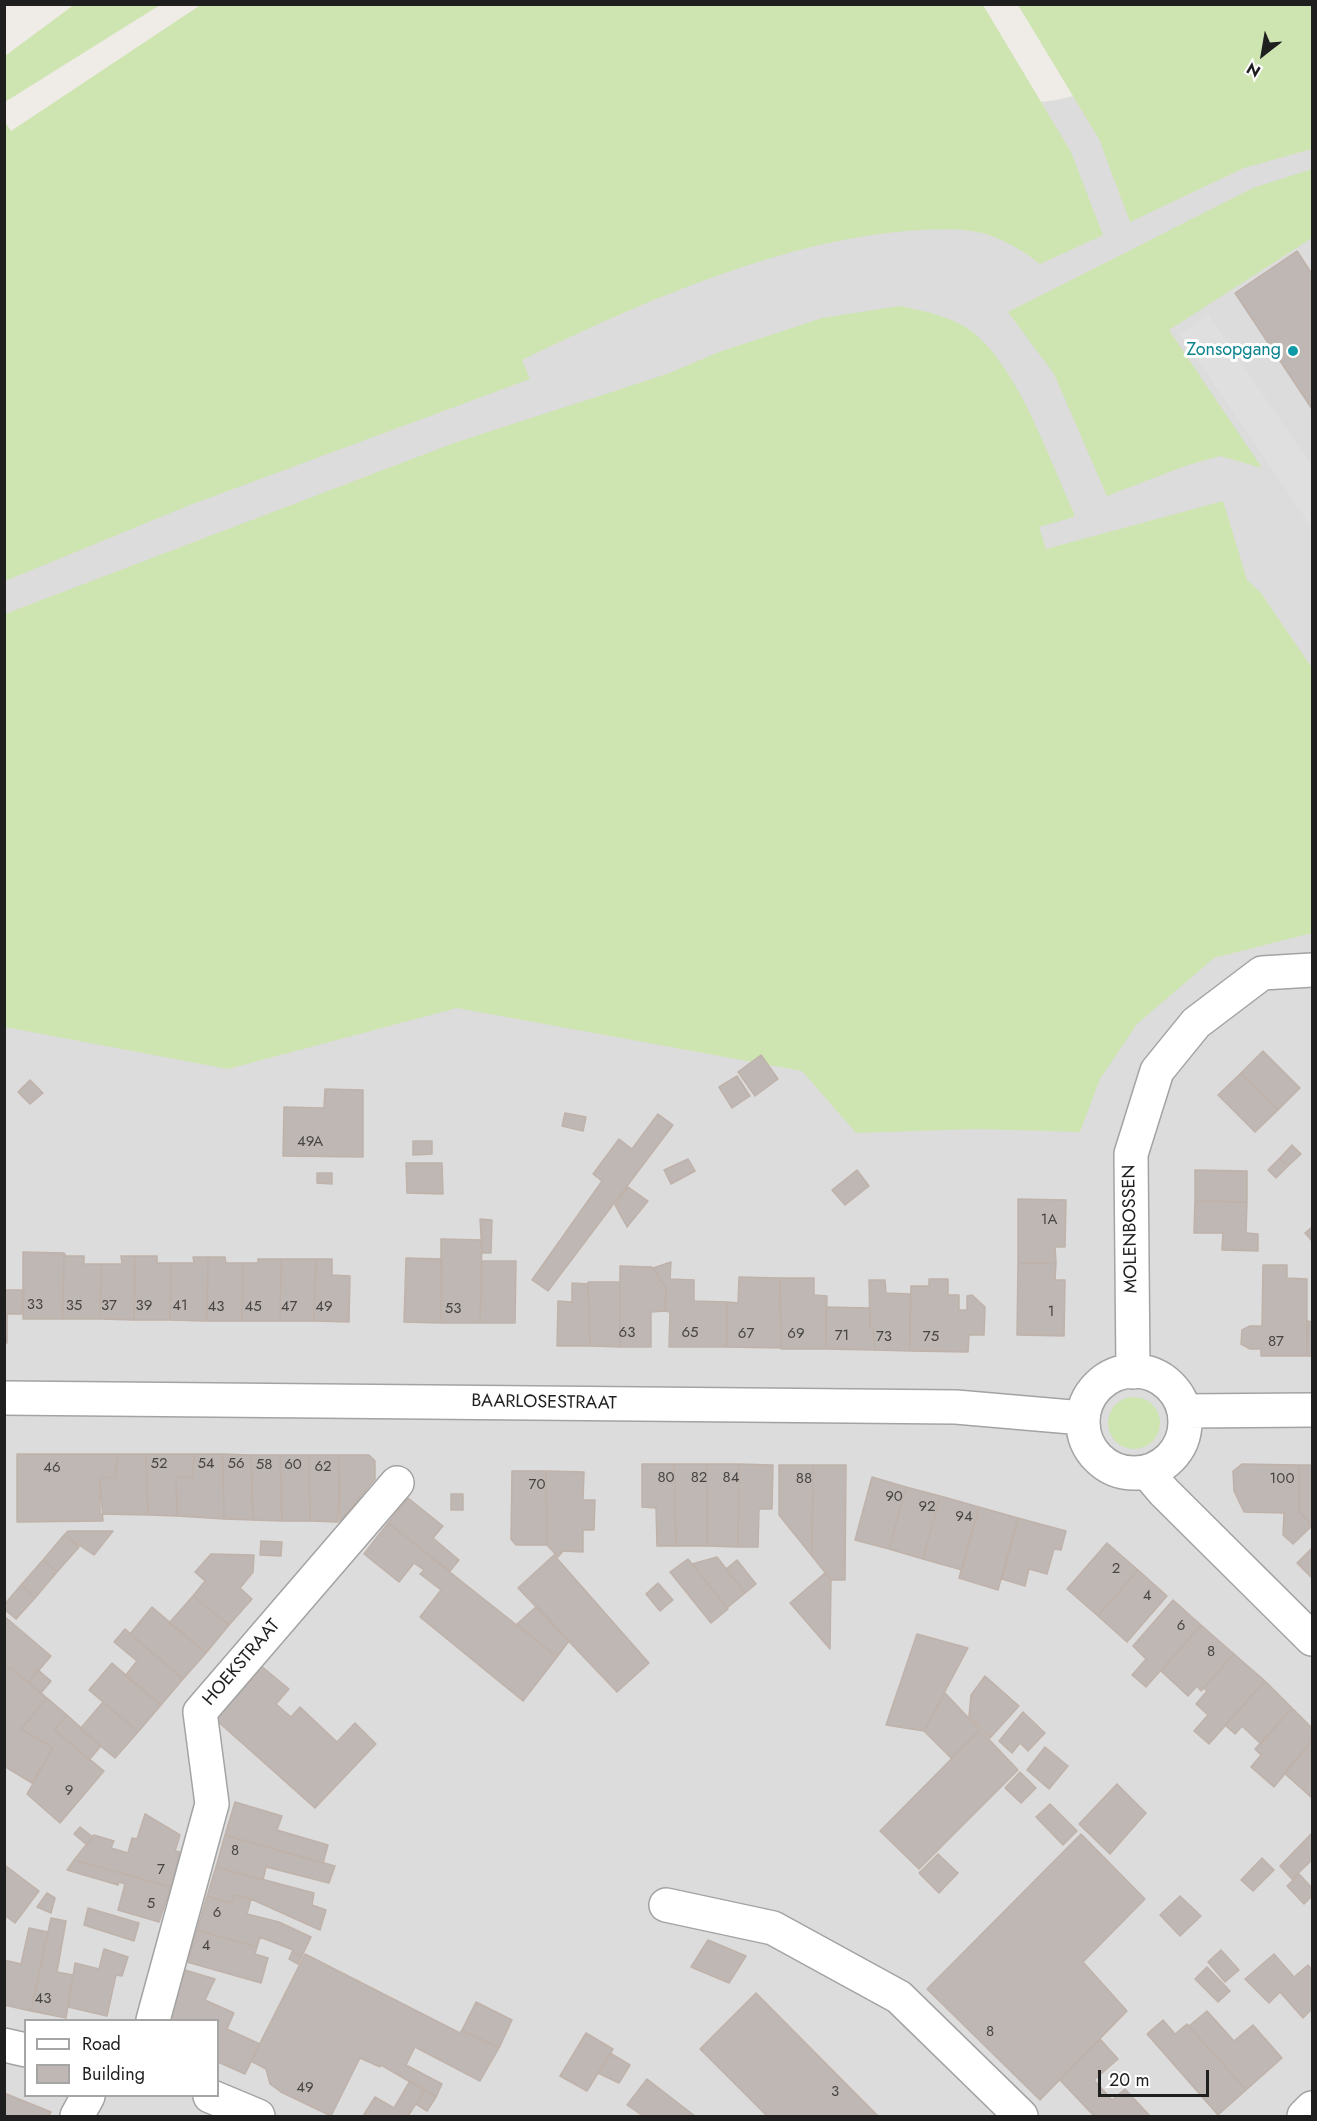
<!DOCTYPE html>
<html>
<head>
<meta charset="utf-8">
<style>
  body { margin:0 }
  #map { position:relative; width:1317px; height:2121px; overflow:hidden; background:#efebe6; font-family:Jost,sans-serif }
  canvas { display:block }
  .frame { position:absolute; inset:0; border:6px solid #1f1f1f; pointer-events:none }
  .legend { position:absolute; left:24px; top:2019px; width:195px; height:78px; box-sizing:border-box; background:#fff; border:2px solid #a5a5a5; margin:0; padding:8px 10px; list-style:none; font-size:18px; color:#1f1f1f }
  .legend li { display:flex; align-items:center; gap:12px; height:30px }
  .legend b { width:30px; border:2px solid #a5a5a5 }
  .north { position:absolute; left:1233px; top:24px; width:60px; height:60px; -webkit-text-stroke:4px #fff; paint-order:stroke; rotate:211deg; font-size:16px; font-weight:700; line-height:24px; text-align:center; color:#1f1f1f }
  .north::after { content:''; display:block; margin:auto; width:21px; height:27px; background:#1f1f1f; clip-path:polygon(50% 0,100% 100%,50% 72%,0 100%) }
  .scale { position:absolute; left:1098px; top:2070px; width:111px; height:27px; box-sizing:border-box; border:3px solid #1f1f1f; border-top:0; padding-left:8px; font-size:18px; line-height:21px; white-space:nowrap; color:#1f1f1f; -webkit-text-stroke:4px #fff; paint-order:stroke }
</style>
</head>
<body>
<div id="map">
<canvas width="1317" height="2121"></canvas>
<div class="frame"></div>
<ul class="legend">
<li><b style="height:8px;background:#fff"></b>Road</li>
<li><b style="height:16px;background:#bfb7b3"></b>Building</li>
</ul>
<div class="north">N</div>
<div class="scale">20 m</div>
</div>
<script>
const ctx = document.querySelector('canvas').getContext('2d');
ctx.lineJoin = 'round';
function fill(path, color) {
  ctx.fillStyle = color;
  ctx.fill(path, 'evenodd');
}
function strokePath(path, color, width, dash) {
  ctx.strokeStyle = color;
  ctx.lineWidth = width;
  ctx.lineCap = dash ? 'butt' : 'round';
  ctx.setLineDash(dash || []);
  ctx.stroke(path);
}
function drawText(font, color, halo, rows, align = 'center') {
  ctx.font = font + ' Jost,sans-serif';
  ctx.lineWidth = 6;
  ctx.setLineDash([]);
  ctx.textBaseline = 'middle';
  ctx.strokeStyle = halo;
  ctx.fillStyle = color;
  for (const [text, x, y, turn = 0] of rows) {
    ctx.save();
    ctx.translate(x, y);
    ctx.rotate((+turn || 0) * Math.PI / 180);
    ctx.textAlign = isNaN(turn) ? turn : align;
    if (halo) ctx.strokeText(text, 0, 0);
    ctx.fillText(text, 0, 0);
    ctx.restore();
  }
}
fill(new Path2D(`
  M1312,42V2116H5V515L762,139L1056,100ZM26,2020H218V2096H26Z`), '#dddcdc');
fill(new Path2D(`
  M75,4L160,5L5,102V56Z
  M202,4L983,5L1071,152L1103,235L1040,264C1025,252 1007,241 989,235C968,228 943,229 921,230C788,237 642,302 522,360L530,379L190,505L5,581V122L11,131Z
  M1018,5H1312V149L1244,168L1130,222L1099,139Z
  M1312,169V238L1169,330L1262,468L1220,456L1185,466L1107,496L1054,374L1008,312L1253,188Z
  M900,306C920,310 944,315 962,325C1014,354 1049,459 1074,513V517L1039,527L1046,549L1223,501L1247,580L1261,593L1312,668V933L1214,958L1137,1024L1100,1079L1080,1132L978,1129L856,1133L802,1071L457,1008L228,1069L5,1027V614L454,443L667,374L719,352L822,318Z
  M1108 1423a26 26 0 1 1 52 0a26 26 0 1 1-52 0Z`), '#cee4b1');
fill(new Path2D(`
  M1208,314L1312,466V528L1180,334Z`), '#dfdfdf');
const building = new Path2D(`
  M1297,251L1312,274V409L1235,293Z
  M1263,1051L1300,1088L1278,1110L1241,1073Z
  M761,1055L778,1079L755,1096L738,1072Z
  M1241,1073L1278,1110L1255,1132L1218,1095Z
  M737,1076L750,1096L732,1108L719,1087Z
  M30,1080L43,1093L30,1104L18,1092Z
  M325,1089L363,1090V1157L283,1156L284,1107L324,1108Z
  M565,1113L586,1117L583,1131L562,1126Z
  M658,1114L673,1125L548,1291L532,1280L602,1181L593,1174L619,1139L632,1149Z
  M413,1141H432V1154L413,1155Z
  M1292,1145L1301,1154L1288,1166L1280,1158Z
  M1280,1158L1288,1166L1276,1178L1268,1170Z
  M688,1159L695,1171L671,1184L664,1170Z
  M406,1163H442L443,1194L407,1193Z
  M857,1170L869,1186L845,1205L832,1190Z
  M1195,1170L1247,1171V1202L1195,1201Z
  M317,1173H332V1184L317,1183Z
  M628,1187L648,1201L627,1227L615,1205Z
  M1018,1199L1066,1200L1065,1247H1055L1056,1263H1018Z
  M1195,1201L1247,1202L1246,1233L1258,1234V1251L1222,1250L1223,1233H1194Z
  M480,1219L492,1220L491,1253H482Z
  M1312,1227V1241L1305,1233Z
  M441,1239L482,1240L480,1323H441Z
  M23,1252L64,1253L63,1319H23Z
  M64,1253L66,1256H84V1264H101L100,1319H63Z
  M121,1256H135L134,1320L100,1319L101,1264H122Z
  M135,1256H157V1263H171L170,1320H134Z
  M193,1257H208L207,1321L170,1320L171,1263H194Z
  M208,1257H225L226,1263H243L242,1321H207Z
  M406,1258L442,1259L441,1323L404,1322Z
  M258,1259H281L280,1321H242L243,1263H258Z
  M281,1259H316L314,1321H280Z
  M316,1259H332V1275L350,1276L349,1322L314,1321Z
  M482,1261H516L515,1323H480Z
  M671,1262L670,1279L694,1280V1301L727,1302V1347H669L670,1312L665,1311L666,1288L653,1268Z
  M1018,1263H1056L1055,1280H1065L1064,1336L1017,1335Z
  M1263,1265H1287V1278L1307,1279V1356H1261V1349H1250L1241,1344L1242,1330L1250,1326H1262Z
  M620,1266L652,1267L666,1288L665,1311L651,1312V1347H620Z
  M739,1277L780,1278L781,1348L727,1347V1302L738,1303Z
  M780,1278H814V1295L827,1296L826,1349H781Z
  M929,1279H948V1295H959V1310H967V1296L972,1295L985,1307L984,1335H969L968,1352L910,1351L911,1286H929Z
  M869,1280H885L886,1293L910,1294V1351L875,1350L873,1328H870Z
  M588,1282H620V1347L590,1346Z
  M572,1283L588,1284L590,1346H557L558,1301L572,1302Z
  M4,1290H24L23,1314H7V1343H4Z
  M826,1307L870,1308V1328H873L875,1350L826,1349Z
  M1308,1321L1312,1322V1356H1307Z
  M17,1454H117L116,1477L100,1478L103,1521L17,1522Z
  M117,1454H146L148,1515L100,1514V1478L116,1477Z
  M146,1454H194L193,1477H176L177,1516L148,1515Z
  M194,1454H223L224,1519L177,1516L176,1477H193Z
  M223,1454L251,1455L253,1520L224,1519Z
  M251,1455H280L282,1521L253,1520Z
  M280,1455H309L310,1521H282Z
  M309,1455H339L338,1522L310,1521Z
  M339,1455H369L375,1461V1479L340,1522Z
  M642,1464H674L676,1546H657L656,1508L642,1507Z
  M674,1464H707V1546H676Z
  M707,1464H739L738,1547L707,1546Z
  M739,1464L773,1465L772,1509H759L758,1547H738Z
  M1242,1464L1299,1465V1511L1312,1526L1293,1544L1283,1535L1284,1513L1244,1512L1234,1491L1233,1471Z
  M779,1465H813L812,1556L779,1515Z
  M813,1465H846L845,1580H831L812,1556Z
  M1299,1465H1312V1526L1299,1511Z
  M512,1471H546L547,1545H516L511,1539Z
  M546,1471L584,1472L583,1500H595L594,1530H583V1552L563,1551L558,1557L547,1545Z
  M872,1477L906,1487L889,1549L855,1540Z
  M906,1487L940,1496L923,1559L889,1549Z
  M451,1494H463V1510H451Z
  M940,1496L979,1507L962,1570L923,1559Z
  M408,1498L443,1526L433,1538L459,1560L450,1571L388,1523Z
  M979,1507L1018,1518L998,1590L959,1578Z
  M1018,1518L1066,1531L1061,1550L1054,1549L1047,1574L1029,1569L1025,1586L1002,1579Z
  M388,1523L557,1657L523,1701L420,1617L441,1590L420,1574L424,1570L414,1563L399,1582L364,1554Z
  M68,1531H113L94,1555L64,1535Z
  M64,1535L79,1547L57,1572L43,1560Z
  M261,1541L282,1542L281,1556L260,1555Z
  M1107,1543L1138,1570L1098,1616L1067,1589Z
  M1312,1548V1578L1297,1563Z
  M211,1554L254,1555L253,1572L240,1588L252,1599L229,1625L193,1596L205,1581L195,1572Z
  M554,1555L649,1663L617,1692L518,1588Z
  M717,1557L745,1593L727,1608L692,1564Z
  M688,1559L728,1609L711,1623L670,1572Z
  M43,1560L57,1572L35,1598L21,1585Z
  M737,1560L756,1584L745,1593L726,1569Z
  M1138,1570L1167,1596L1127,1642L1098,1616Z
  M825,1573L831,1580L830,1649L790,1603Z
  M658,1583L673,1600L660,1611L646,1594Z
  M21,1585L35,1598L16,1619L4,1609V1605Z
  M193,1596L229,1625L206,1653L169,1623Z
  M1173,1600L1201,1625L1146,1687L1132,1675L1146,1659L1133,1646Z
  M537,1606L569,1641L557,1657L517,1624Z
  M152,1607L206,1653L183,1679L130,1634Z
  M4,1616L51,1656L28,1683L10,1667L4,1677Z
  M1201,1625L1234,1654L1204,1688L1201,1691L1197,1686L1188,1696L1161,1671Z
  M125,1629L183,1679L161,1705L125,1676L137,1661L114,1642Z
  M917,1634L968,1648L924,1731L886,1725Z
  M1234,1654L1265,1681L1209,1744L1194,1731L1208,1715L1196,1704L1207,1691L1204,1688Z
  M112,1663L161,1705L138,1732L89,1690Z
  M260,1665L289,1689L276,1704L291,1717L300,1707L337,1742L355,1723L376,1744L315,1808L215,1719Z
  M10,1667L47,1698L21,1729L53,1748L32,1783L4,1766V1677Z
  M38,1670L51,1681L41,1693L28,1683Z
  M985,1676L1019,1706L990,1738L969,1716L971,1695Z
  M1265,1681L1292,1708L1261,1744L1242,1726L1235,1734L1225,1725Z
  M945,1693L980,1730L951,1758L924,1731Z
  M47,1698L67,1715L54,1730L104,1771L60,1823L27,1794L53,1748L21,1729Z
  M103,1702L138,1732L115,1758L80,1729Z
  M1292,1708L1312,1728V1741L1274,1787L1251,1767L1261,1755L1255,1749Z
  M1023,1712L1045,1733L1028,1751L1020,1743L1012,1753L999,1741Z
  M67,1715L101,1746L89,1760L54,1730Z
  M980,1730L1018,1770L919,1869L880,1831Z
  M1312,1741V1798L1284,1773Z
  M1045,1747L1068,1766L1049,1789L1027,1770Z
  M1020,1772L1036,1788L1021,1803L1005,1788Z
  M1117,1784L1146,1813L1110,1854L1079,1824Z
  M235,1802L282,1816L277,1830L328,1845L323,1863L225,1835Z
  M1050,1804L1077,1831L1063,1845L1036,1817Z
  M145,1814L180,1835L175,1851L180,1852L171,1887L74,1860L94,1835L114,1841L111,1848L128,1853L132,1838L137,1839Z
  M80,1827L93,1837L87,1845L74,1834Z
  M1312,1833V1860L1292,1879L1280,1866Z
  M1081,1834L1145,1899L1083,1962L1127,2011L1040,2100L927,1989Z
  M225,1835L335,1866L329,1883L266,1867L263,1880L216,1867Z
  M938,1854L958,1873L939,1893L919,1873Z
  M1262,1858L1274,1870L1253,1891L1241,1880Z
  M74,1860L171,1887L159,1922L118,1910L125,1884L119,1882L118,1885L67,1870Z
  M6,1866L39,1891L15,1923L4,1915Z
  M216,1867L314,1893L312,1905L326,1910L320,1930L251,1899L234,1895L231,1903L207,1896Z
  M1299,1874L1312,1888V1896L1304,1904L1287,1886Z
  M47,1893L55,1898L51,1913L37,1907Z
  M234,1895L251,1899L247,1914L279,1922L311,1937L302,1956L292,1952L293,1950L260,1937L257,1947L197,1930L207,1896L231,1903Z
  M1180,1896L1201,1916L1180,1936L1160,1915Z
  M88,1908L139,1923L134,1941L84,1925Z
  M51,1918L66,1921L57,1972L73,1975L66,2018L31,2011Z
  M29,1928L48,1932L31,2011L4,2005V1960L21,1964Z
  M197,1930L257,1947L255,1954L268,1958L261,1983L187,1962Z
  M708,1940L746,1956L729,1983L691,1967Z
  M104,1949L128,1957L122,1976L116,1975L107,2016L68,2007L75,1963L99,1969Z
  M1221,1950L1239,1970L1225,1982L1208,1962Z
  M292,1952L302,1956L298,1964L289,1959Z
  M305,1954L460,2033L462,2030L499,2048L480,2081L415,2047L406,2065L442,2084L436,2097L381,2065L380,2067L360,2058L331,2116L281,2092L270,2084L266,2069L251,2061Z
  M1274,1954L1294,1977L1308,1965L1312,1970V2009L1303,2018L1280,1992L1269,2003L1245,1979Z
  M1207,1967L1230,1991L1218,2002L1195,1979Z
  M185,1970L215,1979L205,2000L234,2013L227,2029L260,2044L245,2074L218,2062V2020H169Z
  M756,1993L878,2116H767L700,2049Z
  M476,2002L512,2020L499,2048L462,2030Z
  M1207,2011L1234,2041L1253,2025L1282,2058L1246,2090L1189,2026Z
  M1163,2020L1175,2034L1187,2024L1246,2090L1218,2115L1147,2034Z
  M586,2033L613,2049L587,2091L560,2076Z
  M1100,2039L1118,2059L1094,2080L1112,2100L1125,2089L1150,2116H1094L1060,2080Z
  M610,2053L630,2065L619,2083L598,2073Z
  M647,2079L695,2116H643L627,2105Z
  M410,2081L425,2090L408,2116H363L375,2097L394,2108Z
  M425,2090L436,2097L427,2111L416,2104Z
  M4,2093L51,2112L49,2116H4Z`);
fill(building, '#bfb7b3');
strokePath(building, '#bfb2aa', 1.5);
const minor = new Path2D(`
  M1083 1422a51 51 0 1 1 102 0a51 51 0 1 1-102 0Z
  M1133,1372L1131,1154L1157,1071L1196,1023L1262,973L1312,970
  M4,1398L956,1407L1083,1418
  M1184,1411L1312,1410
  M1147,1472L1164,1492L1312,1639
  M666,1905L773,1928L899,1997L1021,2116
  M153,2020L212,1804L200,1712L397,1483
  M4,2045L26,2050
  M210,2096L258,2116
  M77,2116L88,2096
  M1304,2116L1312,2108`);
strokePath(minor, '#a3a3a3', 36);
strokePath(minor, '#fff', 33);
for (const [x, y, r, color] of [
  [1293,351,6,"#0f9aa8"]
]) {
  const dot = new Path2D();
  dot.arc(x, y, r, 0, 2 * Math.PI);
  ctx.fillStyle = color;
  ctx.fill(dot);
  strokePath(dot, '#fff', 2);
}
drawText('15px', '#474544', null, [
  ["49A",310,1142],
  ["1A",1049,1220],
  ["33",35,1305],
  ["35",74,1306],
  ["37",109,1306],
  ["39",144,1306],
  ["41",180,1306],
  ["43",216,1307],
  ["45",253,1307],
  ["47",289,1307],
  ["49",324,1307],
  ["53",453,1309],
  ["1",1051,1312],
  ["63",627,1333],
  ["65",690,1333],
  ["67",746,1334],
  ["69",796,1334],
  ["71",842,1336],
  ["73",884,1337],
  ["75",931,1337],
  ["87",1276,1342],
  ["52",159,1464],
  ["54",206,1464],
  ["56",236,1464],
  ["58",264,1465],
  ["60",293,1465],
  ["62",323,1467],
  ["46",52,1468],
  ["80",666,1478],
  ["82",699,1478],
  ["84",731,1478],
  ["88",804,1479],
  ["100",1282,1479],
  ["70",537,1485],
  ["90",894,1497],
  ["92",927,1507],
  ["94",964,1517],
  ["2",1116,1569],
  ["4",1147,1596],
  ["6",1181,1626],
  ["8",1211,1652],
  ["9",69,1791],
  ["8",235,1851],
  ["7",161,1870],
  ["5",151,1904],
  ["6",217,1913],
  ["4",206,1946],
  ["43",43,1999],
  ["8",990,2032],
  ["49",305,2088],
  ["3",835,2092]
]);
drawText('18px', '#0d838f', '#fff', [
  ["Zonsopgang",1281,351]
], 'right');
drawText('18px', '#1f1f1f', '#fff', [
  ["MOLENBOSSEN",1131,1229,-91],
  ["BAARLOSESTRAAT",544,1403,1],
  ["HOEKSTRAAT",242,1663,-49]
]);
</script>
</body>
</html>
